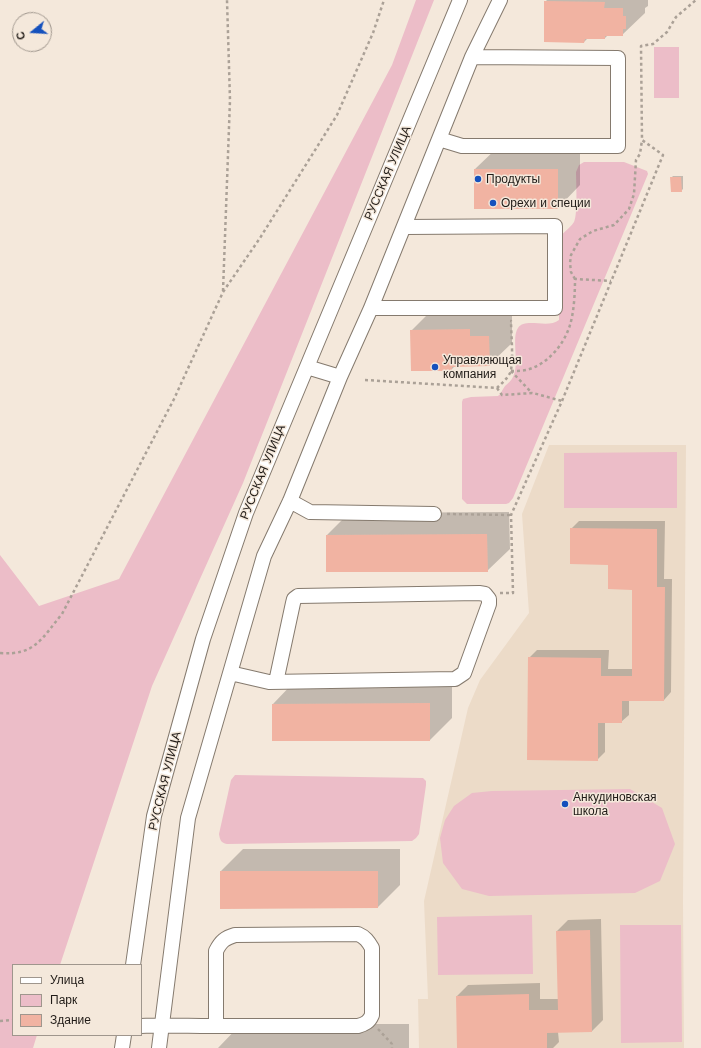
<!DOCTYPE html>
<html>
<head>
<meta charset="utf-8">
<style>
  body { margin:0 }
  #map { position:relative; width:701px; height:1048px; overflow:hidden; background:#f4e8db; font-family:"Work Sans",sans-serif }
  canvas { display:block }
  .legend { position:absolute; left:12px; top:964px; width:130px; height:72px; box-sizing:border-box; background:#f4e8db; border:1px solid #9f968d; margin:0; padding:5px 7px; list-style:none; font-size:12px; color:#201b17 }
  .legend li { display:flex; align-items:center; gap:8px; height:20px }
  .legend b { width:20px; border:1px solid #9f968d }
  .north { position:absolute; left:12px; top:12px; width:40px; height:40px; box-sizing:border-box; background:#f4e8db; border:1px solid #9f968d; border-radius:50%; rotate:252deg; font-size:11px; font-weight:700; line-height:16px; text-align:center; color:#201b17 }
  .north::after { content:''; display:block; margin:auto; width:14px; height:18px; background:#1551bd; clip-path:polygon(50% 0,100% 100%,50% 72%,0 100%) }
</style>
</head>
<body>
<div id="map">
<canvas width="701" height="1048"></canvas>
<ul class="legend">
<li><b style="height:5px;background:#fff"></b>Улица</li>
<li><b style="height:11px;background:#ecbdc8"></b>Парк</li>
<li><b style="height:11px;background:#f1b3a2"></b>Здание</li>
</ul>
<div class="north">С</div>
</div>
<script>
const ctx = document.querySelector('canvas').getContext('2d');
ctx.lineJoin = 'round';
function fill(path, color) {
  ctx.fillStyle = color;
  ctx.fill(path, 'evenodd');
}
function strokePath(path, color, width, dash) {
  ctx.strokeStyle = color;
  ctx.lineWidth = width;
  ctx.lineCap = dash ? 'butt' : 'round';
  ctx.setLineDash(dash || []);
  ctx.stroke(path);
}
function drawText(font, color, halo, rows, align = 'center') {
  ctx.font = font + ' "Work Sans",sans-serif';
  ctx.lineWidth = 3;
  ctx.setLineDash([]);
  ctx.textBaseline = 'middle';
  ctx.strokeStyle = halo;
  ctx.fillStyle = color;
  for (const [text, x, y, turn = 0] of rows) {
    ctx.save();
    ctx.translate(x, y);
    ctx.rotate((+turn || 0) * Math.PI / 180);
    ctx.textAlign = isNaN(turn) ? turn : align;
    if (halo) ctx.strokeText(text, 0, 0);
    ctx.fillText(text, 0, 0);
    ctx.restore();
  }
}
fill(new Path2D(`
  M549,445H686L683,902L684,1048H419L418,999H428L424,901L468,708L480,680L529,613L522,514Z`), '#ecdbc8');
fill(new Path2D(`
  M416,0H434L243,483L152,686L60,965H13V1035H37L33,1048H0V555L39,606L119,579L392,65Z
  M654,47H679V98H654Z
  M584,162H624L647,171L648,174L513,498L509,503L506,504H467L462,499V402L463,399L471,397L498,396C501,394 502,390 505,386C508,383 511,381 513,377C520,364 511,338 518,328C525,317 548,329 559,320V241C561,232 569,230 574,222C578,214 576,183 576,172L579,165Z
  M677,452V508H564V453Z
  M235,775L423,778L426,781V785L419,834L416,838L412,841L227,844C221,843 220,840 219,834L231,780Z
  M630,789L662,808L675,844L660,881L635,893L489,896L462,889L443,863L440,838L445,820L454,806L472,793L492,791Z
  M532,915L533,974L438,975L437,917Z
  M620,925H681L682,1042L621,1043Z`), '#ecbdc8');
fill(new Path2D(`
  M547,0H648V6L645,8V13L622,35H608L605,38H588L584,42L545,2Z
  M498,147H580V185L558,208L475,169Z
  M673,176H683V189L681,191L671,178Z
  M434,308L512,314V343L489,365L455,366L451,370L411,331Z
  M509,512L510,549L487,571L327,535L349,513Z
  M579,521H665L664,579H672L671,692L664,700H629V715L621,722H605V752L597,760L529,658L537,650H609L608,669H633V589L609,564L571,529Z
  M295,681H452V718L430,740H273V704Z
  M243,849H400V885L378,907L221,871Z
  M601,919L603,1020L592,1031L558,1032L559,1042L553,1048H458L457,996L468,985L540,983V999H559L557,931L568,920Z
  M241,1024H409V1048H218Z`), '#0003');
fill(new Path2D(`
  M544,1L605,2L604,8H623V16H626V29H623V36H605V39H585L584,43L544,42Z
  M474,169H558V209H474Z
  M670,177H681L682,192H671Z
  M470,329V336H489L490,366L452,367V371H411L410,330Z
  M570,528L657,529V587H665L664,701H622V723H598V761L527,760L528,657L601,658V676H632V590L608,589V565L570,564Z
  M487,534L488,572H326V535Z
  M430,703V741H272V704Z
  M220,871H378V908L220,909Z
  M590,930L592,1032L547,1033V1048H457L456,996L529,994V1010H558L556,931Z`), '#f1b3a2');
const minor = new Path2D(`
  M439,139L462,146H618V58L472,57
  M371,308H555V226L405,227
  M307,367L340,377
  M290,501L310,512L434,514
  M230,673L269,682L455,679L464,673L489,604V599L485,594L479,593L298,596L294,599L293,603L276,682
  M133,965L154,816L203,639L246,513L460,0
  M141,1026C164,1025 188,1026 211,1026C260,1026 309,1026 358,1026C365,1024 369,1022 372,1015V948C368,941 365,937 358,934L235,935C225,938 221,941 216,951V1026
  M122,1048L124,1035
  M159,1048L188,818L264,556L290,501L340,377L371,308L472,57L500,0`);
strokePath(minor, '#857a6e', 16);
strokePath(new Path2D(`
  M575,279L571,272L570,263L571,255L580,239L593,231L614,225L629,209L634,194L636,160L640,154L642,140
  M223,291L230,100L227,0
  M511,371C516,371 521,371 526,370C547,365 564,345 570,325C574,312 575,293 575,279L611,281
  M511,371L532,393
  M365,380L497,388C502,383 507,379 510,373C514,364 511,333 511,321H510
  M497,388L502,395L533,393L562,401
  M447,514L511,515
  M500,593H513L511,515L562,401L663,155L642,140L641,46L653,44L667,32L676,17L696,0
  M0,653C35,656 42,638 62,614L174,399L223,292L260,238L337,115L373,33L384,0
  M0,1021L13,1020
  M378,1029L392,1044V1048`), '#aba197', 2.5, [3, 3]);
strokePath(minor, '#fff', 14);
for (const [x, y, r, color] of [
  [478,179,4,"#1551bd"],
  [493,203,4,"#1551bd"],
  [435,367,4,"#1551bd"],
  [565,804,4,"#1551bd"]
]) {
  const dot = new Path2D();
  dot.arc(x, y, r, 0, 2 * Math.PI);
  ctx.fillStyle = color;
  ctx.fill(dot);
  strokePath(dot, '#f4e8db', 1.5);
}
drawText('12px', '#201b17', '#f4e8db', [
  ["РУССКАЯ УЛИЦА",388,173,-67],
  ["РУССКАЯ УЛИЦА",263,472,-68],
  ["РУССКАЯ УЛИЦА",165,781,-76]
]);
drawText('12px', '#201b17', '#f4e8db', [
  ["Продукты",486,179],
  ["Орехи и специи",501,203],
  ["Управляющая",443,360],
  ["компания",443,374],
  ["Анкудиновская",573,797],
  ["школа",573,811]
], 'left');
</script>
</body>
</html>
